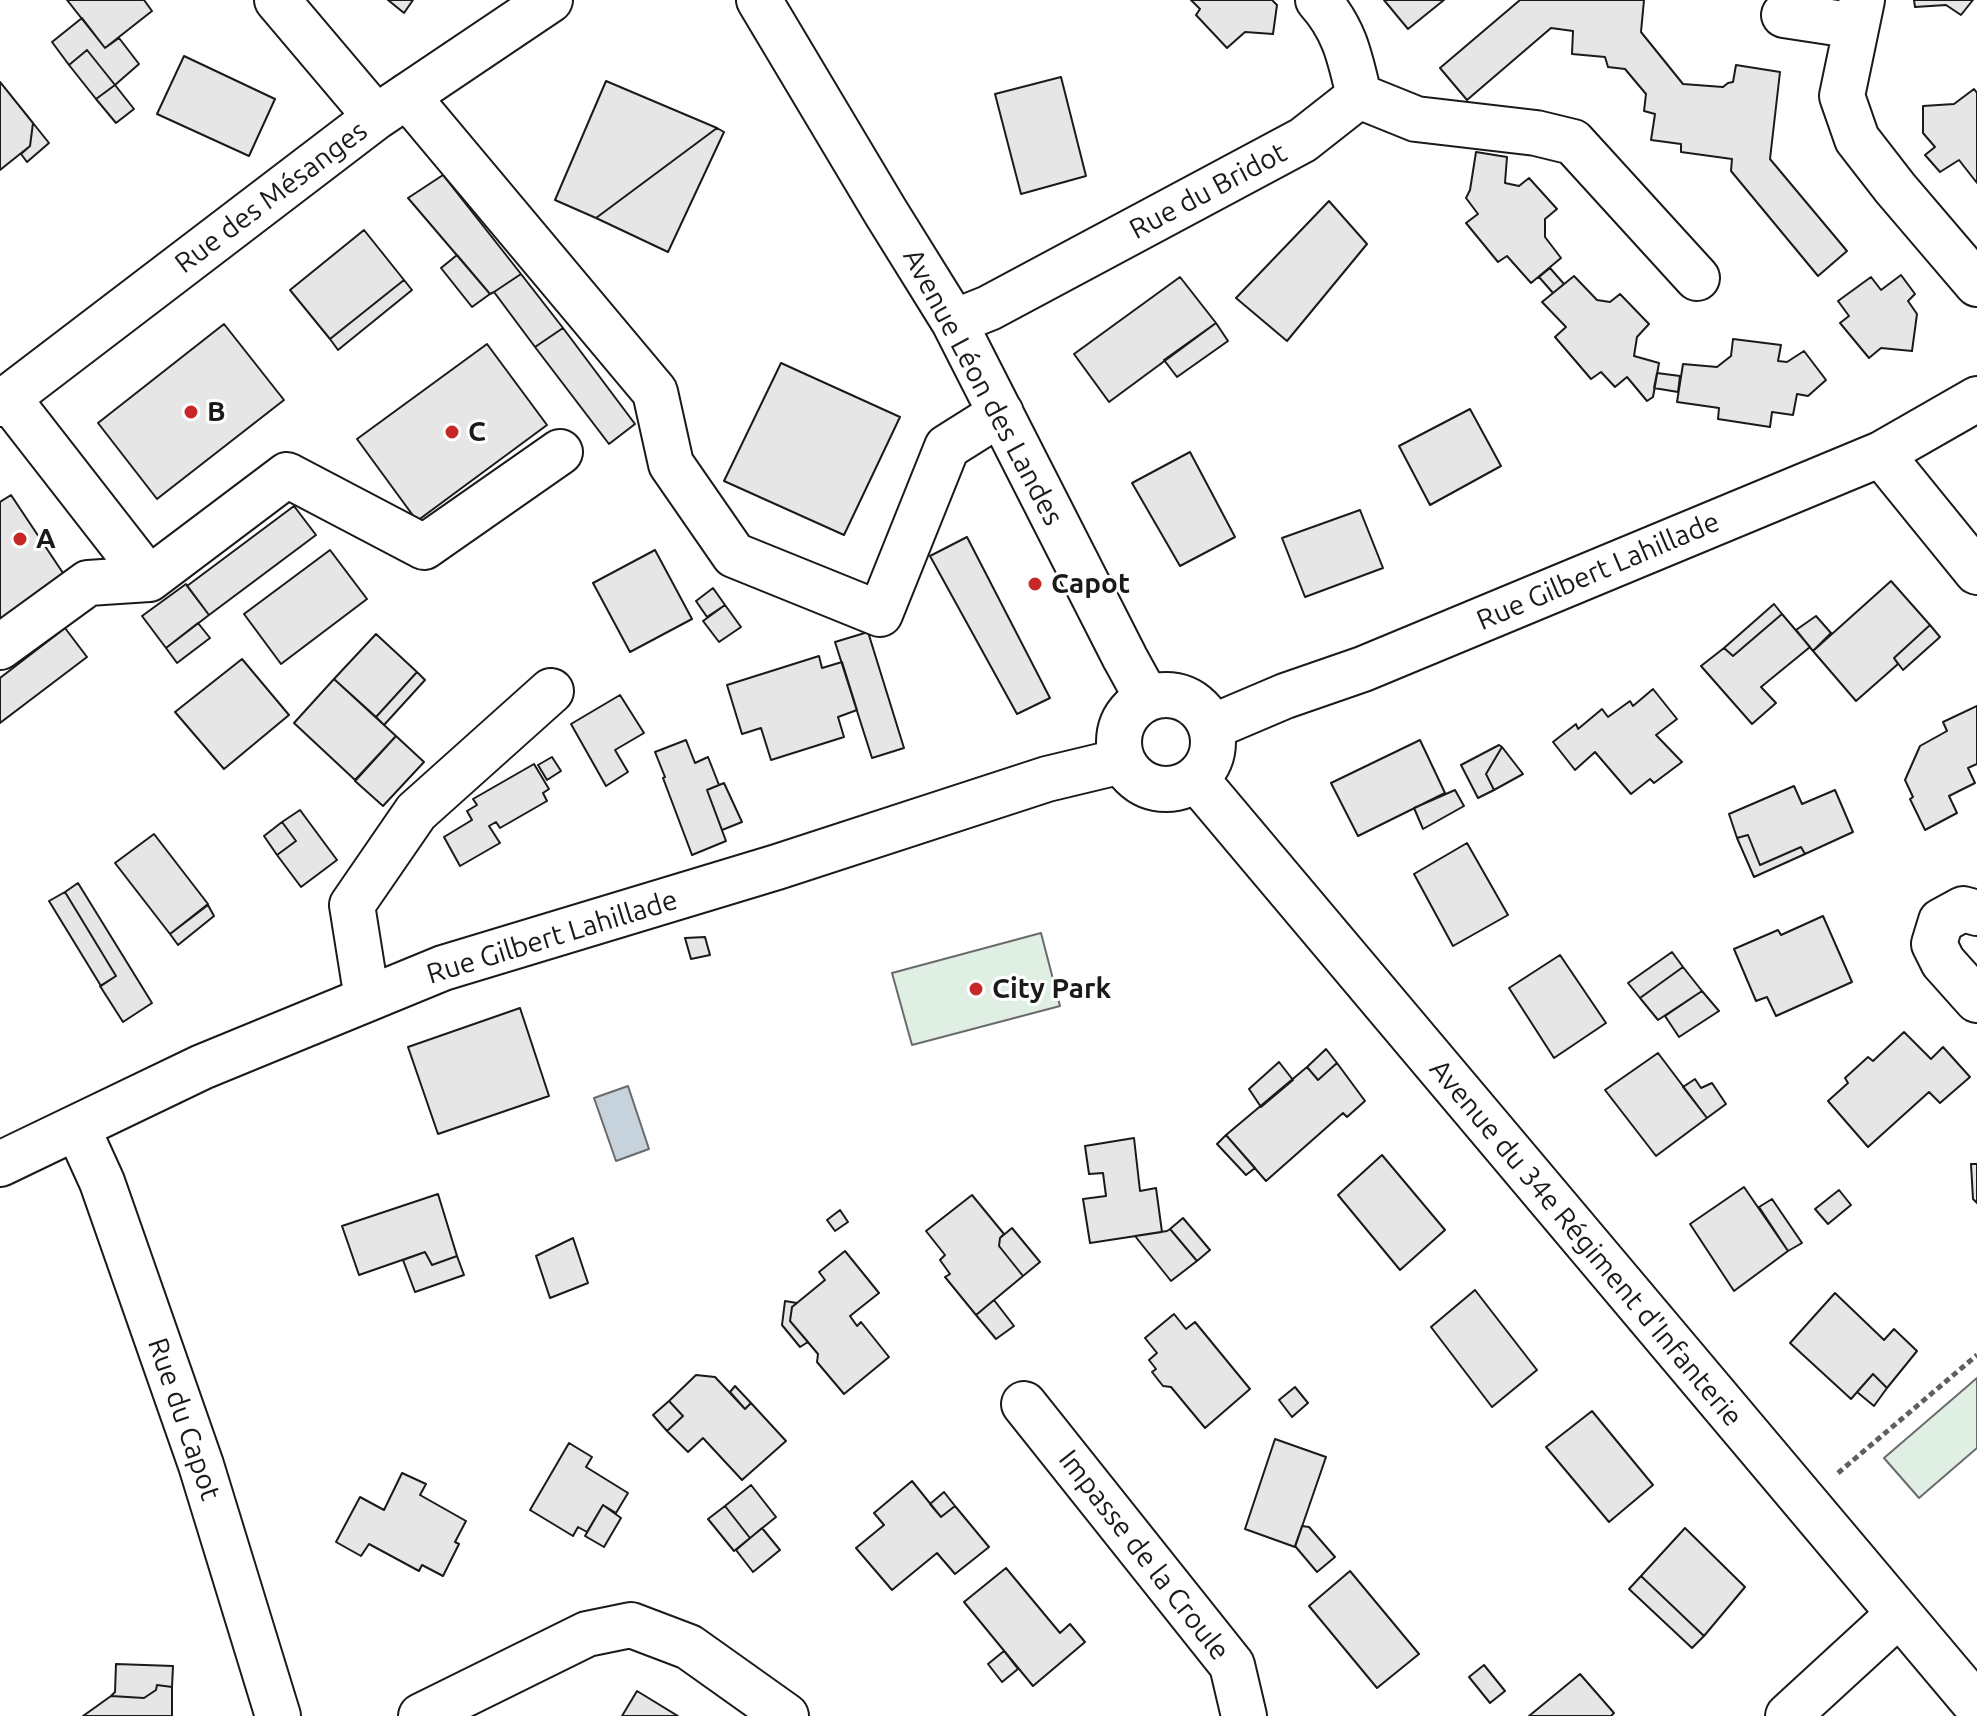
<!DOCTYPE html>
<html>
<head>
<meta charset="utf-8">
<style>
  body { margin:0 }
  canvas { display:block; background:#fff }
</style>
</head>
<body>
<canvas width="1977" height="1716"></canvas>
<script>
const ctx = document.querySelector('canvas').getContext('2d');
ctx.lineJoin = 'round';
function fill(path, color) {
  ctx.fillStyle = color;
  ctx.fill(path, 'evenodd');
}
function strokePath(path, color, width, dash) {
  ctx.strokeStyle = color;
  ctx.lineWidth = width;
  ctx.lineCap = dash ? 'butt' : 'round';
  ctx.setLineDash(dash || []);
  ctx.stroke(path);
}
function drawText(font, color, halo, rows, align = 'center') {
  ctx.font = font + ' Ubuntu,sans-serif';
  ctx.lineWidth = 6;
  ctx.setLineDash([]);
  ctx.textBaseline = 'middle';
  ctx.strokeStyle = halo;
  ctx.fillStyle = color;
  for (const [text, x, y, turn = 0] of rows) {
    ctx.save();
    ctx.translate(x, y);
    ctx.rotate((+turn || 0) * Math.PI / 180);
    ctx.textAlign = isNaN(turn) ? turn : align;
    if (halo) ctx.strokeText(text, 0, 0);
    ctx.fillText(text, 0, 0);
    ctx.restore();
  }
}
const green = new Path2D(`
  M1041,933L1060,1006L912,1045L892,973Z
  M1977,1378V1448L1919,1498L1884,1458Z`);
fill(green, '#e0efe3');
strokePath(green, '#6a6a6a', 2);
const water = new Path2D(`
  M628,1086L649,1149L616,1161L594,1098Z`);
fill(water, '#c6d2dc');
strokePath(water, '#6a6a6a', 2);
const building = new Path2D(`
  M67,0H144L152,11L105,48Z
  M388,0H413L404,13Z
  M1191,0H1272L1277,5L1273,34L1245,32L1227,48L1196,15L1200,9Z
  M1384,0H1444L1408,29Z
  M1520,0H1644L1641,32L1683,84L1723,87L1728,83L1733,82L1736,65L1780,72L1770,159L1847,251L1818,276L1731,171L1732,159L1681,152V144L1651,140L1655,114L1644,111L1646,94L1625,69L1608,67L1605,57L1572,54L1573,31L1551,28L1467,100L1440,68Z
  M1914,0H1973L1961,15L1946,5L1915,7Z
  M82,18L105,48L119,38L139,64L115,85L87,50L69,65L52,42Z
  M87,50L115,85L96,99L69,65Z
  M184,56L275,99L249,156L157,114Z
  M1061,77L1086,176L1021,194L995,94Z
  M606,81L717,128L596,218L555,200Z
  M0,82L33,123L30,146L0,170Z
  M115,85L134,109L116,123L96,99Z
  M1974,89L1977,93V183L1959,160L1940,172L1925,155L1935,147L1923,133V106L1954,104Z
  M33,123L49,143L27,162L21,154L30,146Z
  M717,128L724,132L668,252L596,218Z
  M1476,152L1507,157L1505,183L1519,186L1529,178L1557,209L1545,219V237L1561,258L1531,283L1507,256L1498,262L1466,223L1478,214L1466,198L1470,190Z
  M443,175L521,274L494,292L490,294L408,198Z
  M1329,201L1367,244L1287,341L1236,298Z
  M364,230L404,280L330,339L290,290Z
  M457,255L490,294L472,307L441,268Z
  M1550,268L1564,284L1553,293L1539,277Z
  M521,274L563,328L535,347L494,292Z
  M1901,275L1915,294L1908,301L1917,314L1912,351L1881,348L1869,358L1840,323L1849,316L1838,301L1871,277L1881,290Z
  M1574,276L1597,300L1610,302L1620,294L1649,324L1637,337L1634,356L1659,363L1653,397L1647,401L1627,377L1615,387L1601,372L1591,379L1555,337L1566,327L1542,302Z
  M1180,277L1216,323L1109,402L1074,354Z
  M404,280L412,290L338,350L330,339Z
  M1216,323L1228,341L1177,377L1164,360Z
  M224,324L284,400L157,499L98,423Z
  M563,328L635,424L609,444L535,347Z
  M1733,339L1781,345L1778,361L1787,362L1804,351L1826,380L1808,396L1797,394L1793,415L1772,412L1770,427L1718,419L1719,408L1677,402L1683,364L1717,367L1731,356Z
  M487,344L547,425L417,521L357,439Z
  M781,363L900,417L844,535L724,481Z
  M1657,373L1680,376L1678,392L1654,388Z
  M1470,409L1501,466L1430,505L1399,446Z
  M1190,452L1235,537L1180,566L1132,483Z
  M11,495L65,576L0,619V502Z
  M294,506L316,535L209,615L187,586Z
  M1360,510L1383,568L1305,597L1282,538Z
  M967,537L1050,698L1017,714L930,556Z
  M330,550L367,599L281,664L244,614Z
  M655,550L692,619L630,652L593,583Z
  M1891,581L1930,625L1894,658L1898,664L1856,701L1813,651Z
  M186,584L209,615L166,648L142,616Z
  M713,588L725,605L707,617L696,601Z
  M1774,604L1782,614L1733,656L1724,648Z
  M725,605L741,627L719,642L703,621Z
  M1782,614L1810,647L1761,687L1776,703L1752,724L1701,666L1724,648L1733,656Z
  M1816,616L1831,633L1813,651L1796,630Z
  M198,623L210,638L177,663L166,648Z
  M1930,625L1940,637L1903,670L1894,658Z
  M65,628L87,657L0,723V678Z
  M868,632L904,748L872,758L835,642Z
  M376,634L417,672L376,717L334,679Z
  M819,656L822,668L842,662L857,710L838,717L844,737L771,760L761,728L742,734L727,685Z
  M242,659L289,715L224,769L175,712Z
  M417,672L425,680L384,725L376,717Z
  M334,679L396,736L355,780L294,723Z
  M1653,689L1677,719L1656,735L1682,762L1654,783L1650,779L1631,794L1595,752L1575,770L1553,742L1576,724L1578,729L1602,709L1608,717L1630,701L1633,706Z
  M620,695L644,733L615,750L628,772L606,786L571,724Z
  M1977,706V764L1968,768L1975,783L1949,796L1957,813L1925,830L1910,799L1913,797L1905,780L1920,746L1947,731L1943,722Z
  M396,736L424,762L383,806L355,781Z
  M686,740L695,763L708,757L719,785L707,790L726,841L692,855L663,778L665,777L655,752Z
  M1420,740L1445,793L1358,836L1331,783Z
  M1499,745L1502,747L1486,774L1494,790L1478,798L1461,765Z
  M1502,747L1523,774L1494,790L1486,774Z
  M552,757L561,771L547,780L538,765Z
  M534,764L549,789L543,793L547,801L500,828L496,822L489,826L500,843L460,866L444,837L472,820L467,811L477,805L473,799Z
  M724,783L742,822L722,830L707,790Z
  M1794,786L1802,804L1835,790L1853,832L1805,854L1801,847L1760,865L1748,835L1737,838L1729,814Z
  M1455,790L1464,806L1423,829L1414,808Z
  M300,810L337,860L301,887L277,855L296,841L282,822Z
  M282,822L296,841L277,855L264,836Z
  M154,834L208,904L170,934L115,863Z
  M1748,835L1760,865L1801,847L1805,854L1754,877L1737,838Z
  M1467,843L1508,915L1453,946L1414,874Z
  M78,883L152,1003L123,1022L100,986L116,976L65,892Z
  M65,892L116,976L101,986L49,901Z
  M208,905L214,916L178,945L170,934Z
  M1823,916L1852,982L1776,1016L1767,997L1756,1001L1734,949L1778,930L1781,935Z
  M705,937L710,955L691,959L685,938Z
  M1672,952L1683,967L1640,998L1628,983Z
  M1560,955L1606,1023L1554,1058L1509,988Z
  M1683,967L1702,991L1658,1020L1640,998Z
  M1702,991L1719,1011L1679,1037L1665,1016Z
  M520,1008L549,1096L438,1134L408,1047Z
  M1904,1032L1931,1059L1943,1047L1970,1077L1940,1103L1929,1092L1868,1147L1828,1101L1848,1083L1845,1078L1868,1057L1873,1061Z
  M1326,1049L1337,1063L1318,1080L1307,1067Z
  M1658,1053L1707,1118L1656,1156L1605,1090Z
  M1279,1062L1293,1080L1261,1107L1249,1089Z
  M1337,1063L1365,1101L1347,1117L1343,1113L1266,1181L1226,1135L1307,1067L1318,1080Z
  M1695,1079L1701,1088L1712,1083L1726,1104L1707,1118L1683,1087Z
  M1226,1135L1255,1168L1246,1175L1217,1144Z
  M1134,1138L1140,1191L1156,1188L1162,1232L1090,1243L1083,1199L1106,1196L1103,1173L1089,1174L1085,1146Z
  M1382,1155L1445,1230L1400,1270L1338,1195Z
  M1971,1164H1977V1203L1973,1199Z
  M1744,1187L1788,1251L1734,1291L1690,1224Z
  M1839,1190L1851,1205L1828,1224L1815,1209Z
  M438,1194L457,1256L432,1265L425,1252L359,1275L342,1226Z
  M972,1195L1004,1234L1000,1238L999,1246L1023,1276L976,1315L945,1277L950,1274L940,1260L945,1255L926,1231Z
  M1772,1199L1802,1243L1788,1251L1759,1207Z
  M840,1210L848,1222L835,1231L827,1220Z
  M1183,1218L1210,1250L1197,1261L1170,1229Z
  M1012,1228L1040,1262L1023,1276L999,1246L1000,1238Z
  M1170,1229L1197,1261L1171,1281L1135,1236L1167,1231Z
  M573,1238L588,1283L550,1298L536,1256Z
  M845,1251L879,1293L850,1316L857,1326L861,1322L889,1357L844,1394L817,1362L818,1354L790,1321L792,1307L825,1280L819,1272Z
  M425,1252L432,1265L457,1256L464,1275L415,1292L403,1260Z
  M1475,1290L1537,1370L1492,1407L1431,1327Z
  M1835,1293L1884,1340L1894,1329L1917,1351L1887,1388L1873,1374L1851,1399L1790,1343Z
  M994,1300L1014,1326L996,1339L976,1315Z
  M785,1301L797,1303L792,1307L790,1321L808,1342L800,1347L782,1325Z
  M1174,1314L1186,1329L1195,1322L1250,1389L1205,1428L1171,1387L1163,1386L1152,1372L1156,1369L1149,1360L1157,1353L1145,1338Z
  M1873,1374L1887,1388L1874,1406L1857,1392Z
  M696,1375L715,1377L745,1409L751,1403L786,1441L742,1480L703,1438L688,1452L667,1431L683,1416L669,1401Z
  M735,1386L751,1403L745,1409L730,1392Z
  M1295,1387L1308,1403L1292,1417L1279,1400Z
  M669,1401L683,1416L667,1431L653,1415Z
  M1592,1411L1653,1485L1609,1522L1546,1447Z
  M1275,1439L1326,1457L1295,1547L1245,1529Z
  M569,1443L592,1457L586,1467L628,1493L616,1513L603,1505L587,1532L578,1527L573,1536L530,1510Z
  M402,1473L426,1484L420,1495L466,1521L455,1542L459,1544L443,1576L422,1565L419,1571L369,1544L361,1556L336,1542L360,1497L384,1510Z
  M912,1481L941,1517L955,1506L989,1547L955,1574L937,1553L892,1590L856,1548L884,1525L874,1513Z
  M751,1485L776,1517L750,1538L725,1506Z
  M944,1492L955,1506L941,1517L930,1504Z
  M603,1505L621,1518L604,1547L585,1536Z
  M725,1506L750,1538L734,1551L708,1519Z
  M1302,1526L1309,1527L1335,1557L1317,1572L1295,1546Z
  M762,1528L780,1550L753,1572L736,1550Z
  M1685,1528L1745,1587L1704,1636L1641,1576Z
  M1006,1568L1060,1633L1070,1624L1085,1642L1033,1686L964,1602Z
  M1350,1571L1419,1654L1377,1688L1309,1606Z
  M1641,1576L1704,1636L1692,1648L1629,1589Z
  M1004,1651L1018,1669L1002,1682L988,1664Z
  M116,1664L173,1666L172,1687L157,1685L156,1690L144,1698L111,1696L115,1692Z
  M1484,1665L1505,1691L1490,1703L1469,1677Z
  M1580,1674L1614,1713L1611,1716H1529Z
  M157,1685L172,1687V1716H83L111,1696L144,1698L156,1690Z
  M637,1691L678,1716H622Z`);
fill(building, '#e6e6e6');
strokePath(building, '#1a1a1a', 2);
const minor = new Path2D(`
  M277,0L376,117
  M759,0L885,211L954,322L1125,658L1147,698
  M1318,0C1345,30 1350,58 1359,96
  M1862,0L1842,96L1857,139L1895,188L1977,284
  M1784,15L1856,26
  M407,96L655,392L671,464L734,555L880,614L947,447L1001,413
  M1359,96L1416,119L1536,133L1573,142L1697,278
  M954,322L989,308L1303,140L1359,96
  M8,398L149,579
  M0,404L376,117L550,0
  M1881,454L1977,572
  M0,647L88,583L149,579L287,475L424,547L560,452
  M1119 742a47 47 0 1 1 94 0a47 47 0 1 1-94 0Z
  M1212,727L1285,696L1363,669L1881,454L1977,399
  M1196,779L1977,1706
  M1977,913L1963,909L1941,921L1934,944L1943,962L1977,1000
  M367,999L352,905L416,812L551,691
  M77,1127L102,1182L201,1465L278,1716
  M0,1164L202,1067L443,968L777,867L1047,779L1122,761
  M1024,1404L1232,1665L1244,1716
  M421,1716L587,1634L631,1625L689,1647L786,1716
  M1788,1716L1899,1614`);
strokePath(minor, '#1a1a1a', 48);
strokePath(new Path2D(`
  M1838,1473L1977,1355`), '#5f5f5f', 5, [6, 4]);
strokePath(minor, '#fff', 44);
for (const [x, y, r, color] of [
  [191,412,8,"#c62828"],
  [452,432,8,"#c62828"],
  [20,539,8,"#c62828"],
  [1035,584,8,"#c62828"],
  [976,989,8,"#c62828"]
]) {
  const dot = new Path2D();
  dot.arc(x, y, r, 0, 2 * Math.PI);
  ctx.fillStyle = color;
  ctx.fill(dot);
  strokePath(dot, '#fff', 3);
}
drawText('28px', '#1a1a1a', '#fff', [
  ["Rue du Bridot",1208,191,-28],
  ["Rue des Mésanges",271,197,-37],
  ["Avenue Léon des Landes",983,387,62],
  ["Rue Gilbert Lahillade",1598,571,-23],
  ["Rue Gilbert Lahillade",552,937,-17],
  ["Avenue du 34e Régiment d'Infanterie",1586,1243,50],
  ["Rue du Capot",184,1419,71],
  ["Impasse de la Croule",1144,1555,52]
]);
drawText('bold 28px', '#1a1a1a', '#fff', [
  ["B",207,412],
  ["C",468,432],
  ["A",36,539],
  ["Capot",1051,584],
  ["City Park",992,989]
], 'left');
</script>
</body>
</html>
